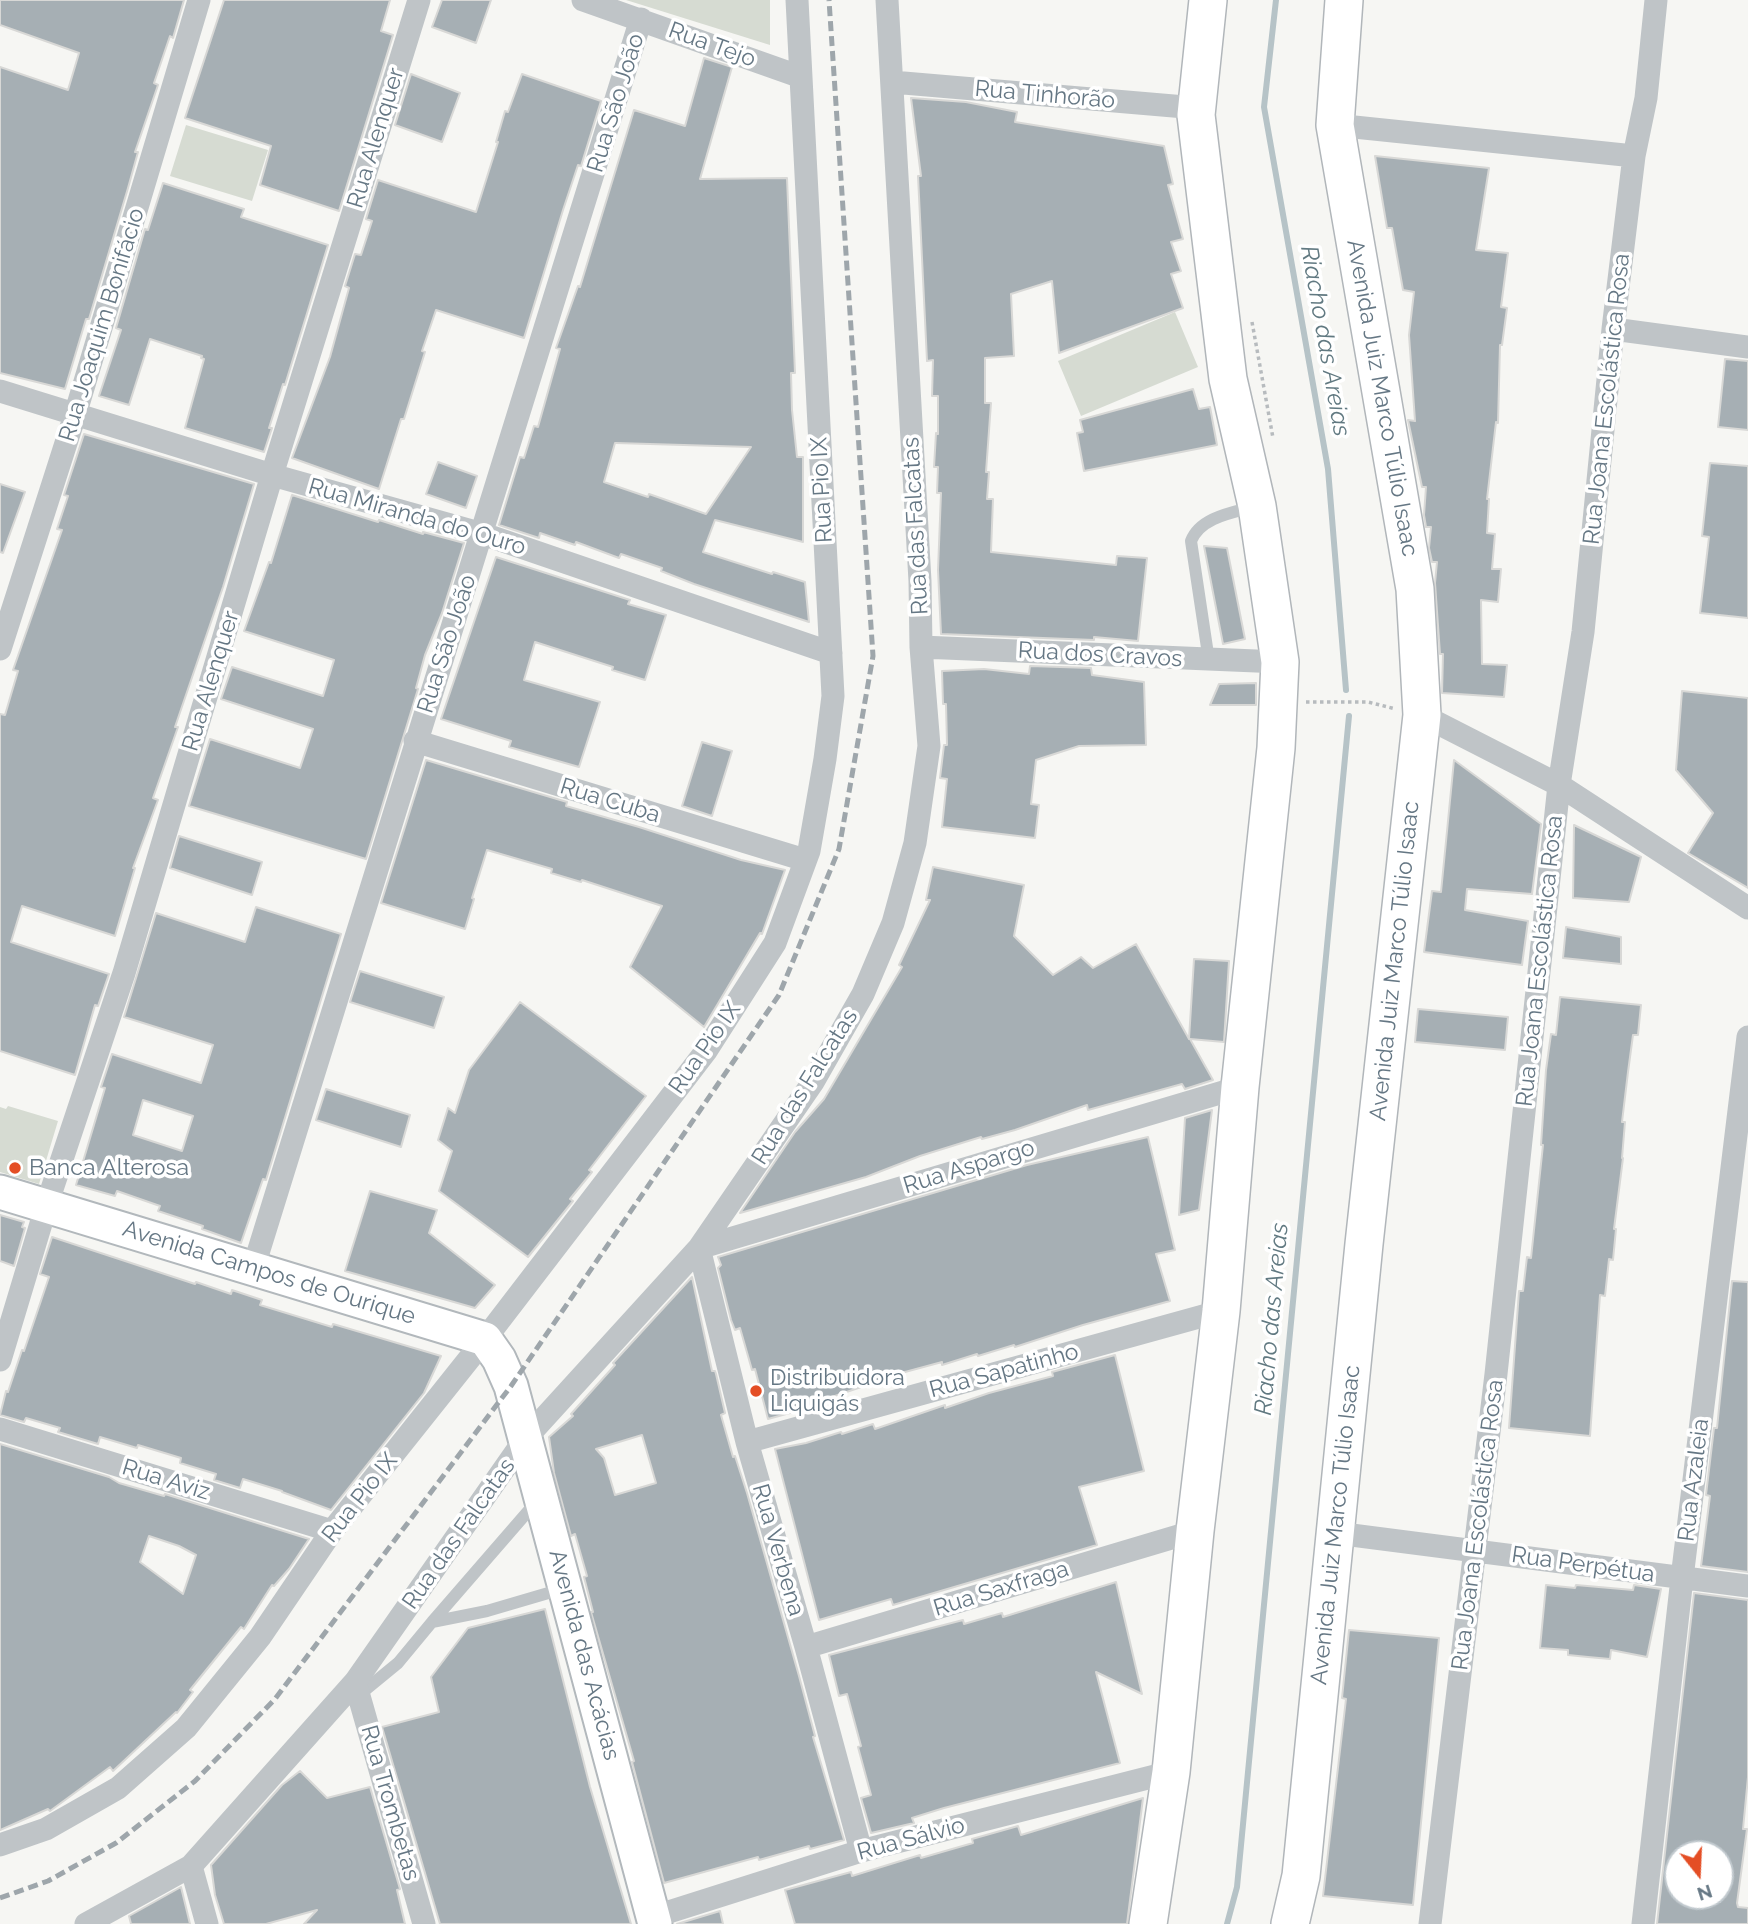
<!DOCTYPE html>
<html>
<head>
<meta charset="utf-8">
<style>
  body { margin:0 }
  #map { position:relative; width:1748px; height:1924px; overflow:hidden; background:#f6f6f3; font-family:Raleway,sans-serif }
  canvas { display:block }
  .north { position:absolute; left:1664px; top:1840px; width:70px; height:70px; box-sizing:border-box; background:#fff; border:2px solid #c1c9ce; border-radius:50%; rotate:162deg; font-size:19px; font-weight:700; line-height:28px; text-align:center; color:#657784 }
  .north::after { content:''; display:block; margin:auto; width:24px; height:32px; background:#e44e25; clip-path:polygon(50% 0,100% 100%,50% 72%,0 100%) }
</style>
</head>
<body>
<div id="map">
<canvas width="1748" height="1924"></canvas>
<div class="north">N</div>
</div>
<script>
const ctx = document.querySelector('canvas').getContext('2d');
ctx.lineJoin = 'round';
function fill(path, color) {
  ctx.fillStyle = color;
  ctx.fill(path, 'evenodd');
}
function strokePath(path, color, width, dash) {
  ctx.strokeStyle = color;
  ctx.lineWidth = width;
  ctx.lineCap = dash ? 'butt' : 'round';
  ctx.setLineDash(dash || []);
  ctx.stroke(path);
}
function drawText(font, color, halo, rows, align = 'center') {
  ctx.font = font + ' Raleway,sans-serif';
  ctx.lineWidth = 7;
  ctx.setLineDash([]);
  ctx.textBaseline = 'middle';
  ctx.strokeStyle = halo;
  ctx.fillStyle = color;
  for (const [text, x, y, turn = 0] of rows) {
    ctx.save();
    ctx.translate(x, y);
    ctx.rotate((+turn || 0) * Math.PI / 180);
    ctx.textAlign = isNaN(turn) ? turn : align;
    if (halo) ctx.strokeText(text, 0, 0);
    ctx.fillText(text, 0, 0);
    ctx.restore();
  }
}
fill(new Path2D(`
  M626,0H770V45Z
  M186,125L268,150L252,201L170,176Z
  M1175,312L1198,367L1081,416L1058,361Z
  M8,1106L58,1121L39,1184L0,1172V1107L6,1109Z`), '#d6dbd2');
strokePath(new Path2D(`
  M1276,0L1264,107L1328,469L1346,690
  M1227,1924L1237,1887L1349,716`), '#b6c3c7', 6);
const building = new Path2D(`
  M0,0H184L173,38L170,36L154,83L158,85L135,152H138L128,188L89,319H86L65,389L0,373V67L68,90L79,53L0,25Z
  M224,0H390L381,31L393,35L339,211L260,185L271,146L185,118Z
  M442,0H491L476,43L432,27Z
  M704,58L732,67L700,179L787,178L795,373H791L792,410L797,457H803V542L715,520L703,552L772,574L773,572L805,582L809,622L694,584L661,571L662,568L621,554L619,558L576,542L575,545L540,533L539,538L499,525L520,457L524,458L534,426L538,427L560,349L556,348L578,286L580,287L634,110L685,126ZM615,443H616L751,447L706,514L649,494L648,497L604,482Z
  M411,74L460,93L442,142L395,125Z
  M522,74L601,101L581,166L578,165L563,210L524,338L436,310L422,351L425,352L414,387L404,419H401L379,489L292,458L330,357L349,288L345,286L355,254L361,255L372,221L366,219L378,180L476,212L498,142H496L505,111L508,112Z
  M911,98L966,102L1017,112L1015,122L1164,146L1173,184L1168,185L1183,239L1171,242L1181,271L1171,274L1183,308L1059,353L1052,281L1011,294L1014,356L985,358V403H991L986,472H989L987,499H993L991,552L1116,565L1117,556L1147,558L1138,641L1094,637V640L941,634L938,570L941,493H937L938,467H934L936,433L938,434V396H932L933,360L927,361L918,176H921Z
  M1375,156L1489,168L1476,250L1508,253L1501,307L1507,308L1502,345H1500L1498,423L1496,422L1487,499H1489L1487,533L1495,534L1492,569H1501L1498,602L1481,600L1482,664L1507,665L1504,697L1442,693L1443,654H1440L1435,583L1437,562H1432L1429,548L1431,527H1426L1424,515L1426,487H1422L1408,420L1415,421L1409,335L1414,292L1403,290L1392,228H1387Z
  M163,183L244,209L241,217L328,245L285,385L283,384L269,428H272L264,452L185,428L204,359L201,358L202,356L150,339L129,405L99,396L121,330L116,328L145,229L148,230Z
  M1725,359L1748,361V430L1718,427Z
  M1193,389L1199,409L1210,407L1217,445L1084,471L1077,433L1083,432L1080,420Z
  M84,434L254,484L223,587L175,727H178L153,798L158,800L133,868H135L115,936L22,906L11,942L109,974L98,1006L95,1005L75,1075L0,1051V714L5,715L18,671L13,670L62,530L57,529L68,496L64,495Z
  M438,462L477,476L466,508L426,494Z
  M1710,463L1748,466V618L1700,613L1709,537L1702,536Z
  M0,484L25,492L3,553L0,552Z
  M292,495L378,522L379,520L423,534V532L464,543L442,613L425,655L416,688L418,689L366,859L189,806L210,739L300,768L313,729L221,699L232,667L323,696L334,660L244,631L269,562L271,563Z
  M1204,546L1227,548L1245,639L1223,644Z
  M496,557L630,600L628,604L666,615L645,680L612,670L613,667L535,642L524,680L600,702L579,767L509,747L511,741L441,719Z
  M1030,666L1091,668L1092,675L1144,682L1146,745L1079,746L1036,760L1031,804L1039,805L1035,838L942,827L947,779L940,778L944,745H947L946,704H943L942,671L984,669L1029,674Z
  M1256,683V705H1210L1219,684Z
  M1682,691L1748,698V888L1688,853L1713,813L1676,770Z
  M702,742L732,751L712,816L682,806Z
  M426,760L567,802L566,806L639,827L741,860L785,870L762,934L760,933L704,1027L630,967L662,906L582,880L581,882L551,873L552,869L487,850L472,898L474,899L465,929L381,903Z
  M1454,760L1541,824L1532,894L1467,889L1465,910L1528,921L1522,965L1424,952L1432,891L1441,892Z
  M1574,825L1641,857L1629,902L1573,898Z
  M179,836L262,862L252,895L170,868Z
  M933,867L1024,885L1014,936L1053,975L1081,957L1093,968L1136,944L1189,1039L1194,959L1229,961L1224,1042L1190,1039L1213,1080L1185,1089L1182,1084L1088,1110L1087,1105L1015,1130L982,1139L981,1137L920,1156L866,1177L740,1213L795,1132L824,1099L902,967L899,965L930,900H926Z
  M256,907L341,934L266,1180L263,1179L241,1243L202,1229L203,1226L158,1211L160,1206L117,1191L115,1196L76,1185L105,1088L101,1087L112,1054L201,1083L213,1045L124,1017L156,913L245,942ZM143,1100L193,1116L182,1151L133,1135Z
  M1566,927L1621,937V964L1563,958Z
  M360,971L444,997L434,1028L350,1002Z
  M1560,997L1641,1005L1638,1035H1633L1628,1072L1622,1122H1625L1622,1158H1623L1614,1229H1616L1613,1260L1609,1259L1605,1296L1600,1295L1590,1436L1509,1428L1519,1291H1523L1527,1257L1531,1258L1543,1145H1541L1546,1070L1551,1034L1556,1035Z
  M520,1002L646,1096L589,1170L592,1172L570,1199L573,1201L528,1257L439,1191L452,1151L438,1140L448,1108L455,1113L469,1070Z
  M1418,1009L1508,1017L1505,1050L1415,1042Z
  M326,1089L410,1115L401,1147L316,1120Z
  M1212,1110L1199,1210L1179,1215L1185,1118Z
  M1148,1137L1175,1250L1156,1254L1170,1301L1083,1325L1015,1347L1014,1345L978,1356L977,1354L942,1365V1362L905,1372L829,1398L830,1402L768,1419L755,1369L752,1370L740,1328L735,1330L731,1320L718,1268L721,1265L718,1257L1027,1165Z
  M370,1191L437,1210L429,1233L495,1285L475,1308L345,1271Z
  M0,1215L24,1222L22,1227L25,1228L14,1266L0,1261Z
  M52,1237L195,1284L196,1282L231,1294L232,1290L262,1300L260,1305L332,1327L333,1324L441,1356L424,1393L331,1510L282,1492V1491L243,1479L240,1488L214,1480L216,1474L180,1463L181,1458L138,1445L137,1448L100,1437L98,1444L58,1432L60,1428L26,1418L24,1422L0,1415L6,1391L8,1392L22,1350L24,1351L49,1277L40,1274Z
  M692,1277L712,1371H715L716,1374L725,1413L721,1415L733,1457L735,1456L747,1493L799,1676L815,1736L813,1737L844,1840L810,1849L809,1846L759,1860L758,1857L664,1883L632,1762L634,1761L591,1612H593L584,1577L587,1576L575,1534L571,1536L554,1473L549,1437L573,1416L571,1414L615,1365L613,1363ZM642,1435L656,1483L615,1495L604,1458L596,1449Z
  M1732,1281L1748,1282V1572L1701,1566L1710,1496L1706,1495L1714,1428H1717Z
  M1115,1355L1144,1471L1079,1487L1097,1545L893,1605L891,1599L819,1620L775,1449L806,1443L841,1432L842,1434L873,1424L875,1429L945,1405V1408L989,1393L1053,1376L1052,1372Z
  M0,1444L109,1477L119,1483L164,1496L165,1494L309,1539L289,1569L274,1586L272,1585L244,1629L241,1627L190,1690L193,1692L177,1713L176,1712L113,1771L110,1767L50,1811L48,1809L0,1830ZM149,1536L179,1546L196,1555L183,1594L140,1562Z
  M1116,1582L1142,1694L1096,1672L1120,1763L944,1808L912,1818L914,1823L871,1833L861,1798L871,1795L858,1747L861,1746L847,1694L839,1696L829,1655L963,1620L964,1624L1002,1613L1003,1617Z
  M1546,1585L1575,1588L1576,1585L1633,1590L1634,1585L1661,1589L1647,1657L1611,1650L1610,1659L1588,1657L1568,1655V1650L1540,1648Z
  M1694,1593L1748,1600V1777L1743,1829H1747L1737,1903L1738,1907L1748,1908V1924H1657ZM1678,1854H1720V1902L1678,1898Z
  M545,1609L590,1787L631,1924H440L382,1727L439,1712L431,1677L468,1628Z
  M1349,1630L1439,1638L1413,1905L1323,1896L1346,1699L1342,1698Z
  M300,1771L327,1798L370,1787L400,1889L397,1890L405,1924H304L317,1910L266,1924H224L215,1895L211,1865L282,1785Z
  M1143,1798L1127,1924H795L785,1890L851,1872L852,1876L920,1855L921,1858L973,1843L972,1839L1018,1826L1021,1835Z
  M181,1887L190,1924H131L129,1916Z
  M720,1911L723,1924H677Z`);
fill(building, '#a6afb4');
strokePath(building, '#d8d8d6', 2);
const secondary = new Path2D(`
  M0,1192L485,1339L499,1359L511,1386L655,1924`);
const primary = new Path2D(`
  M1148,1924L1171,1772L1195,1531L1221,1311L1240,1087L1276,748L1280,662L1257,506L1228,379L1196,115L1208,0
  M1290,1924L1301,1876L1364,1244L1422,715L1415,589L1335,125L1344,0`);
strokePath(secondary, '#b2b8bc', 37);
strokePath(primary, '#b1b6ba', 40);
strokePath(new Path2D(`
  M1252,322L1273,438
  M1306,702H1368L1396,709`), '#b7bbbe', 3.5, [3.5, 3.5]);
strokePath(new Path2D(`
  M1209,661L1191,541C1200,518 1230,513 1253,507
  M432,1622L537,1501
  M359,1695L398,1663L432,1622L487,1611L562,1589`), '#bfc4c7', 12);
strokePath(new Path2D(`
  M583,0L801,77
  M892,82L1197,108
  M1335,125L1634,156
  M1613,329L1748,347
  M0,391L272,475L483,534L831,653
  M921,647L1280,662
  M0,649L75,415L199,0
  M1422,715L1559,785L1748,908
  M415,741L805,860
  M253,1269L641,19
  M0,1360L46,1207L124,973L272,475L419,0
  M0,1429L332,1531
  M747,1442L1221,1311
  M1336,1533L1748,1586
  M806,1647L1195,1531
  M355,1682L424,1924
  M0,1845L46,1829L118,1788L186,1728L260,1637L332,1531L485,1339L706,1051L775,943L809,851L825,759L833,696L797,0
  M861,1851L806,1647L747,1442L699,1248L1240,1087
  M191,1866L207,1924
  M653,1917L861,1851L1171,1772
  M86,1924L191,1866L355,1682L525,1439L699,1248L813,1082L863,994L893,923L915,843L929,746L921,647L920,581L887,0
  M1430,1924L1496,1374L1559,785L1583,632L1613,329L1634,156L1646,98L1656,0
  M1643,1924L1682,1578L1748,1037`), '#bfc4c7', 23);
strokePath(secondary, '#fff', 33);
strokePath(primary, '#fff', 37);
strokePath(new Path2D(`
  M0,1898L48,1881L116,1843L195,1781L275,1699L511,1386L779,995L839,849L873,656L829,0`), '#9ea6ab', 5, [10, 5]);
for (const [x, y, r, color] of [
  [15,1168,7,"#e44e25"],
  [756,1391,7,"#e44e25"]
]) {
  const dot = new Path2D();
  dot.arc(x, y, r, 0, 2 * Math.PI);
  ctx.fillStyle = color;
  ctx.fill(dot);
  strokePath(dot, '#fff', 2.5);
}
drawText('23px', '#657784', '#fff', [
  ["Rua Tejo",712,45,20],
  ["Rua Tinhorão",1045,95,5],
  ["Rua São João",616,103,-73],
  ["Rua Alenquer",376,138,-73],
  ["Rua Joaquim Bonifácio",102,325,-73],
  ["Avenida Juiz Marco Túlio Isaac",1382,398,80],
  ["Rua Joana Escolástica Rosa",1607,399,-84],
  ["Rua Pio IX",822,490,-93],
  ["Rua Miranda do Ouro",417,517,16],
  ["Rua das Falcatas",916,526,-93],
  ["Rua São João",447,644,-72],
  ["Rua dos Cravos",1100,655,3],
  ["Rua Alenquer",211,681,-73],
  ["Rua Cuba",610,801,17],
  ["Avenida Juiz Marco Túlio Isaac",1395,961,-84],
  ["Rua Joana Escolástica Rosa",1540,961,-84],
  ["Rua Pio IX",705,1048,-55],
  ["Rua das Falcatas",805,1087,-58],
  ["Rua Aspargo",969,1167,-17],
  ["Avenida Campos de Ourique",269,1273,17],
  ["Rua Sapatinho",1004,1371,-15],
  ["Rua Aviz",166,1480,17],
  ["Rua Azaleia",1694,1480,-83],
  ["Rua Pio IX",360,1498,-52],
  ["Avenida Juiz Marco Túlio Isaac",1336,1525,-84],
  ["Rua Joana Escolástica Rosa",1478,1525,-83],
  ["Rua das Falcatas",459,1534,-55],
  ["Rua Verbena",778,1550,74],
  ["Rua Perpétua",1583,1565,8],
  ["Rua Saxfraga",1001,1589,-17],
  ["Avenida das Acácias",584,1655,75],
  ["Rua Trombetas",390,1803,74],
  ["Rua Sálvio",911,1839,-15]
]);
drawText('23px', '#657784', '#fff', [
  ["Banca Alterosa",29,1168],
  ["Distribuidora",770,1378],
  ["Liquigás",770,1404]
], 'left');
drawText('italic 24px', '#617981', '#fff', [
  ["Riacho das Areias",1325,341,80],
  ["Riacho das Areias",1272,1319,-85]
]);
</script>
</body>
</html>
